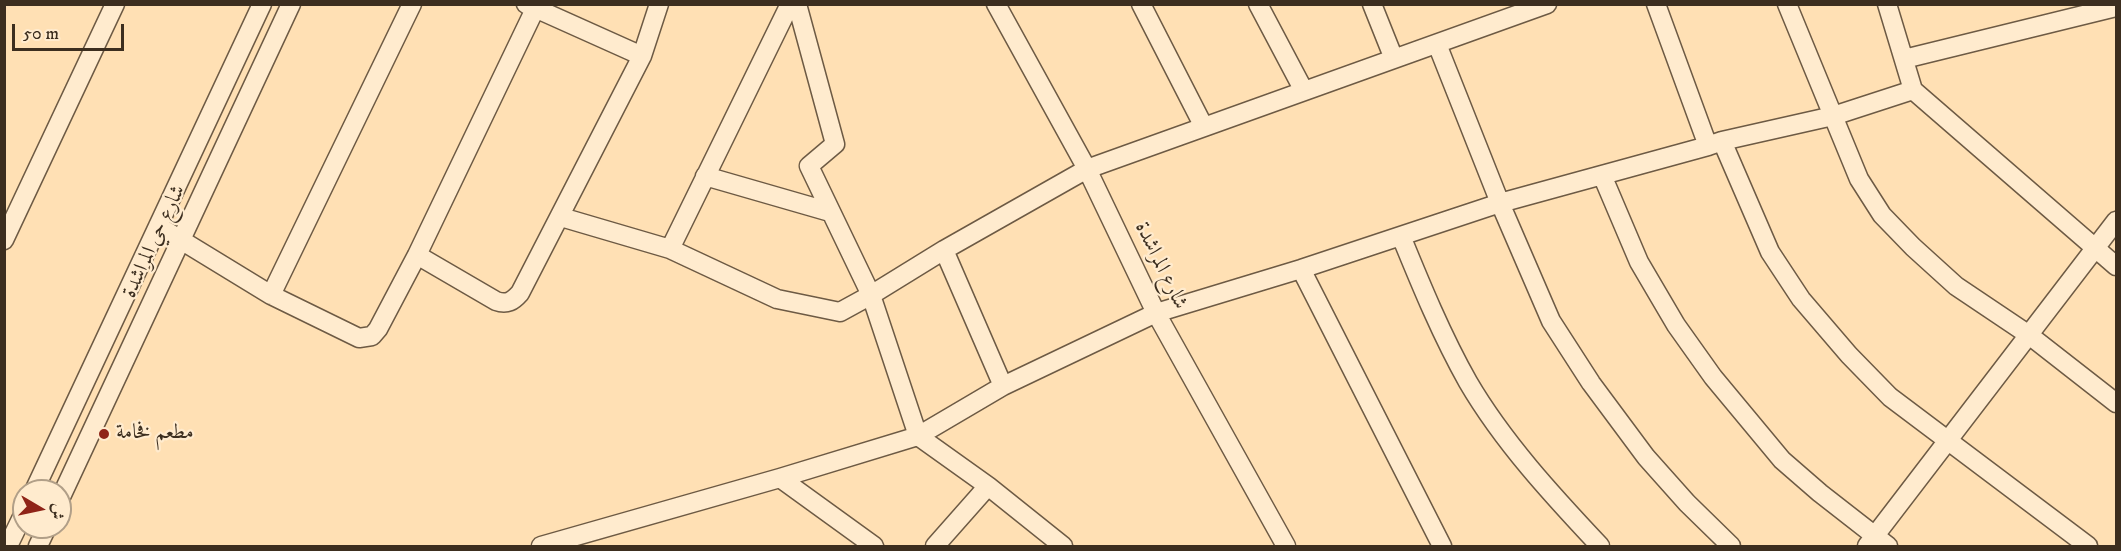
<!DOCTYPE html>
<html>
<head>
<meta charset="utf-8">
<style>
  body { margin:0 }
  #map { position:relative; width:2121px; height:551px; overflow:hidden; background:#ffe0b4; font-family:"IM FELL DW Pica",Amiri,serif }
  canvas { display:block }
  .frame { position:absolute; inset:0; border:6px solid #3c2e1f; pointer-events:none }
  .north { position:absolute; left:12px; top:479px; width:60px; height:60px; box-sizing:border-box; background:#ffebce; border:2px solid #b19f88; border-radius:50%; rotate:99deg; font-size:16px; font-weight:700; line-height:24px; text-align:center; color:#3c2e1f }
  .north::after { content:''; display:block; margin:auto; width:21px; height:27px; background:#8f2418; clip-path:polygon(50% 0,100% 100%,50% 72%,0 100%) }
  .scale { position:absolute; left:12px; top:24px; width:112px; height:27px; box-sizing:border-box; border:3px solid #3c2e1f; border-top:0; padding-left:8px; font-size:18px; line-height:21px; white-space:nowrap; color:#3c2e1f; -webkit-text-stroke:4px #ffebce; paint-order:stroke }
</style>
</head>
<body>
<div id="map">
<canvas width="2121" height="551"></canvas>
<div class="frame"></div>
<div class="north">ش</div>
<div class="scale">50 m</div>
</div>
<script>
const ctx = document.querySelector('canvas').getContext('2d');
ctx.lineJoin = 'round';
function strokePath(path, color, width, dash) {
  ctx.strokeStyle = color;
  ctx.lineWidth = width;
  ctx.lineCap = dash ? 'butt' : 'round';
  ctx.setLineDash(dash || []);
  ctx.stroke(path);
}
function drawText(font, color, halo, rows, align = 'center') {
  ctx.font = font + ' "IM FELL DW Pica",Amiri,serif';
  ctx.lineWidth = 4.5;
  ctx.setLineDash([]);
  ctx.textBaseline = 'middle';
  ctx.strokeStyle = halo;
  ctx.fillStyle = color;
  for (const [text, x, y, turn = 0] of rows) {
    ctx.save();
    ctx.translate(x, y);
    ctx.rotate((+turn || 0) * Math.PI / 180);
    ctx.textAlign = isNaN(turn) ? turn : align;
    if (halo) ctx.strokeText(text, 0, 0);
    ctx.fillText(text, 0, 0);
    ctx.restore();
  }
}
const minor = new Path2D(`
  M526,4L642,56
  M797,4L835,144L809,166L871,295L918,436L988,486L1063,546
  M996,4L1087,169L1156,313L1286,546
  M1141,4L1204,127
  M1258,4L1304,91
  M1372,4L1394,59
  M1656,4L1708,146
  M1787,4L1859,179L1882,215L1913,247L1956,286L2029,335L2116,403
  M1887,4L1913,90
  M1437,44L1500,203L1551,321L1591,383L1646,457L1687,503L1731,546
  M1904,59L2116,7
  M1722,141L1770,252L1801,299L1849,355L1890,397L2088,546
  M1602,175L1639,262L1676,325L1713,377L1782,460L1820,493L1888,546
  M705,176L830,212
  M561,217L670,249L790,4
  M158,226L271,295L412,4
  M1401,236C1421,285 1442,336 1468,382C1503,442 1553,496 1600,546
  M4,240L115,4
  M670,249L777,299L840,312L871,295L944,250
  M417,255L496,301C507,305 513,301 520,293L642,56L659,4
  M1301,269L1442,546
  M271,295L359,338L372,336L378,329L417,255L535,9
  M1003,386L944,250L1087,169L1547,4
  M780,478L874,546
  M34,491L262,4
  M60,499L291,4
  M8,546L24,513
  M38,546L47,527
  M541,546L780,478L918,436L1003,386L1156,313L1301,269L1500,203L1708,146L1722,141L1833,116L1913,90L2116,266
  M935,546L988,486
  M1867,546L2116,221`);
strokePath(minor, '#6d5a44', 21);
strokePath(minor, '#ffebce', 18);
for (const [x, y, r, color] of [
  [104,434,6,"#8f2418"]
]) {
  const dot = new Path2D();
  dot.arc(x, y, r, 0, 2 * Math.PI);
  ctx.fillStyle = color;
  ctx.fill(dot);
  strokePath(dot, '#ffebce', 2);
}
drawText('21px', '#3c2e1f', '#ffebce', [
  ["شارع حي المراشدة",155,242,-65],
  ["شارع المراشدة",1160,266,64]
]);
drawText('21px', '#3c2e1f', '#ffebce', [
  ["مطعم فخامة",116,434]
], 'left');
</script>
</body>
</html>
